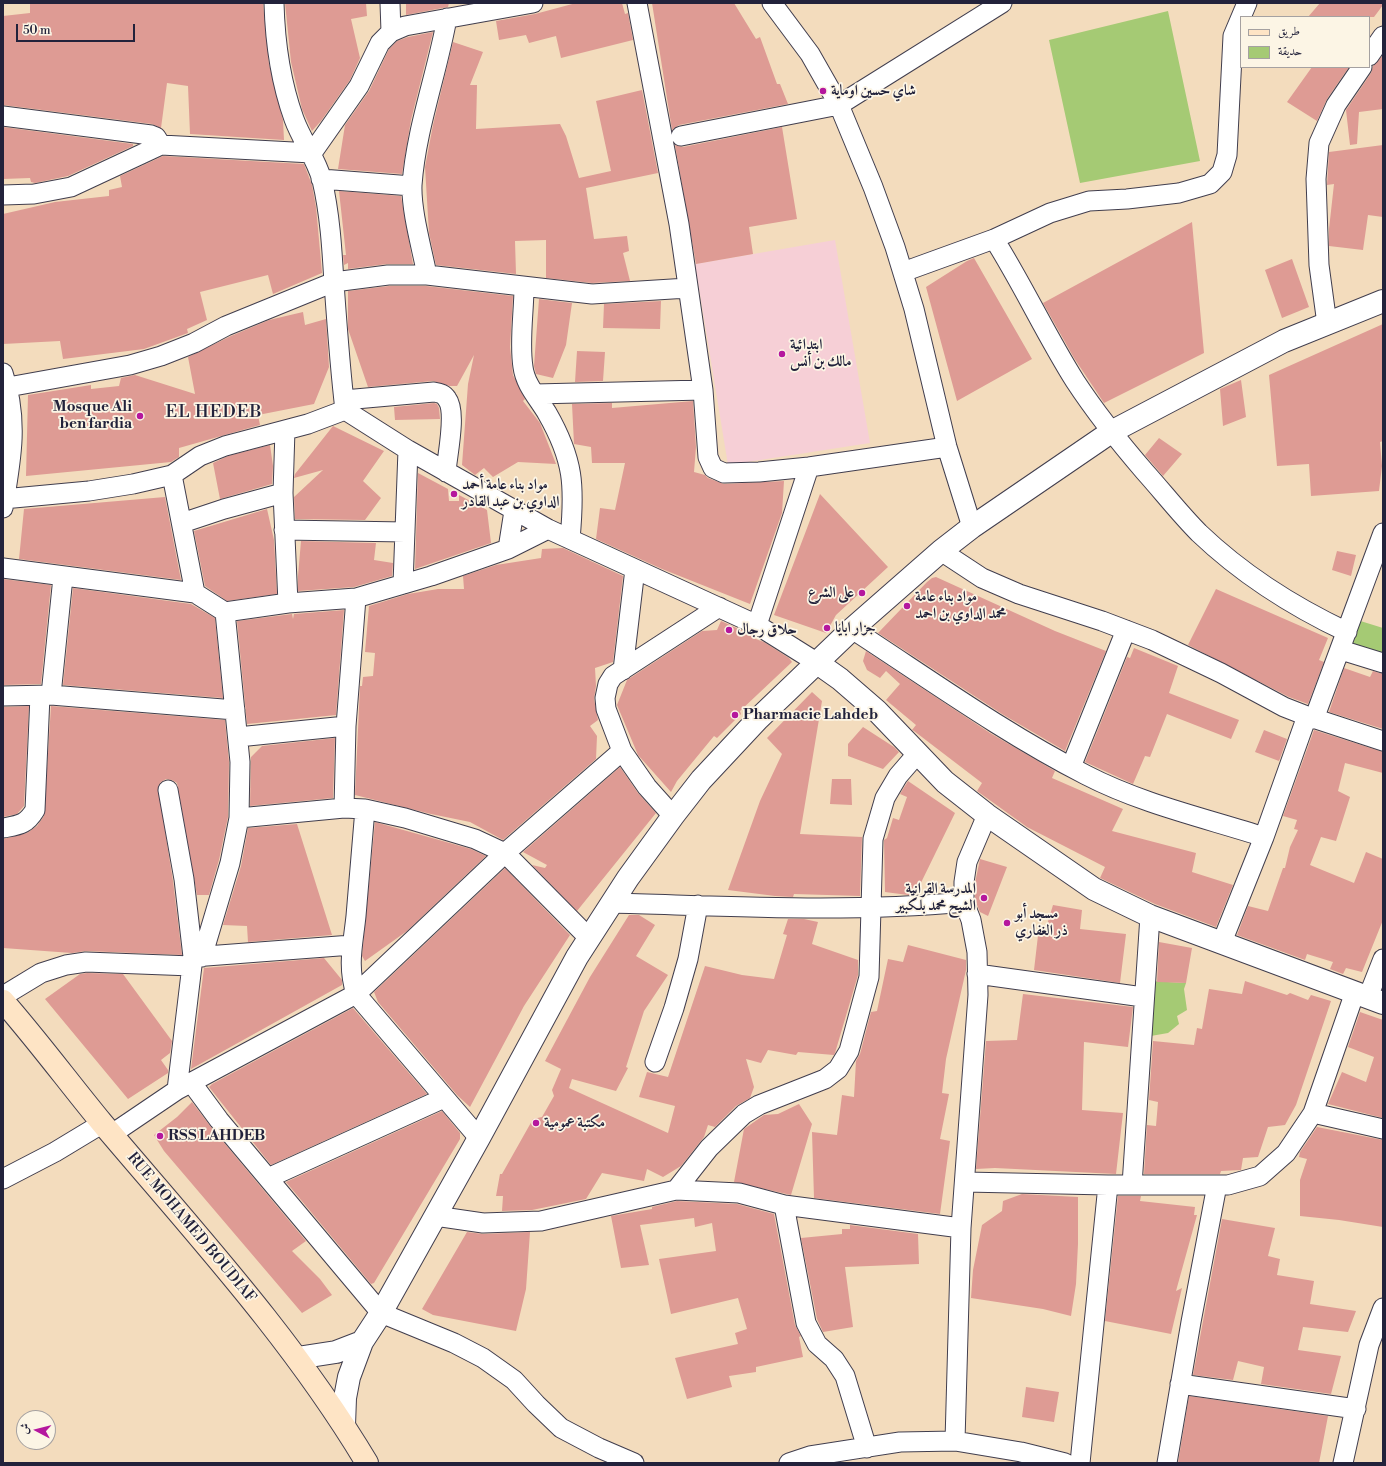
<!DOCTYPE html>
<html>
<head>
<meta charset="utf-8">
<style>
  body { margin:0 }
  #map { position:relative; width:1386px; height:1466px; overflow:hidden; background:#f3dcbd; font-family:"Libre Bodoni",Amiri,serif }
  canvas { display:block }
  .frame { position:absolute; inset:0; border:4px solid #22223b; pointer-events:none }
  .legend { position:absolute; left:1240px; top:16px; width:130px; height:52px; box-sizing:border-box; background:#fcf5e5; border:1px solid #a5a1a1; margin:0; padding:5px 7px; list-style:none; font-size:12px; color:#22223b }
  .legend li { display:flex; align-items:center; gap:8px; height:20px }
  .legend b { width:20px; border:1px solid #a5a1a1 }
  .north { position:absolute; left:16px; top:1410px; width:40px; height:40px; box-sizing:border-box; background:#fcf5e5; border:1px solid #a5a1a1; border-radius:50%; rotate:277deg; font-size:11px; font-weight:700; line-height:16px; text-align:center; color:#22223b }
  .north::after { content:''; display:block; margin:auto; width:14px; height:18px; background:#b5179e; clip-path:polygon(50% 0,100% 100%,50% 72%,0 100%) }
  .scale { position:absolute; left:16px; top:24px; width:119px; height:18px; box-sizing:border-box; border:2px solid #22223b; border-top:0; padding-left:5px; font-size:12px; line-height:14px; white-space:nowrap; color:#22223b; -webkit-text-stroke:3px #fcf5e5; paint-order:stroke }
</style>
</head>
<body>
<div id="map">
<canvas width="1386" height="1466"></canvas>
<div class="frame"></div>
<ul class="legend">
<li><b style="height:5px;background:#fee4c5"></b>طريق</li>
<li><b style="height:11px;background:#a5ca74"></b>حديقة</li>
</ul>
<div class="north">ش</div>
<div class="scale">50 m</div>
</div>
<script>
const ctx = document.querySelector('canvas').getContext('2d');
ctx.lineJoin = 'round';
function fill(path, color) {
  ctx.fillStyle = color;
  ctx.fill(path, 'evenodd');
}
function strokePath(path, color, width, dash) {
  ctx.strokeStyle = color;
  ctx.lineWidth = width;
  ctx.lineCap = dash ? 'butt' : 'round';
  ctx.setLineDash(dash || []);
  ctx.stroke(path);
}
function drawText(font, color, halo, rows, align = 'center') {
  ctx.font = font + ' "Libre Bodoni",Amiri,serif';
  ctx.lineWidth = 3.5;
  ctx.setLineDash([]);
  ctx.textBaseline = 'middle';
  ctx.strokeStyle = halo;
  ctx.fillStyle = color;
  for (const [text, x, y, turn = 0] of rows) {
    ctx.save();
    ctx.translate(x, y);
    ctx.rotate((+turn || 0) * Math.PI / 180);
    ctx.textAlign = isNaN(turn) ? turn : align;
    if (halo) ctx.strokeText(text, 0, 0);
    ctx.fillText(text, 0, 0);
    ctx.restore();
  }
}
fill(new Path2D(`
  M835,240L870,443L728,465L695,264Z`), '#f6cfd6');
fill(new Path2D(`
  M1168,11L1200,161L1080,183L1049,40Z
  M1354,619L1383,628V657L1346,646Z
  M1149,981L1186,983L1184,989L1187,1010L1177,1016L1179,1024L1168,1033L1145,1037Z`), '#a5ca74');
fill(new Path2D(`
  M30,3H263L269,64L283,120L284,140L190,134L188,86L167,83L161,128L152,124L3,105V16L30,13Z
  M285,3H366L367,16L351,19L360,58L350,80L321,121L312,131L302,109L291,62Z
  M406,3H449L448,7L406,15Z
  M576,3H622L625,14L628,13L633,40L561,58L556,36L529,43L526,35L499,40L496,21L535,14Z
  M652,3H734L756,39L760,37L777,84H780L788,104L679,125L672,130Z
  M1320,3H1383V5L1374,17H1308Z
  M433,32L411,120L402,174L338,169L345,125L369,91L389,49L397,41L408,37Z
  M453,42L483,52L470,85H477L476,129L560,124L566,136L579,178L611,171L596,101L642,90L658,173L586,188L594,239L627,236L629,251L623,253L630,281L592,283L546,278V240L515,241L516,274L436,265L429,233L425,167L433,125Z
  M1383,55V109L1359,112L1357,144L1350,145L1346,110L1371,73L1373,66Z
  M1312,67H1349L1327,99L1317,121L1287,102Z
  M3,127L133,144V146L68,176L35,183L31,182L30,178L3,179Z
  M782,127L797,219L749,227L753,254L696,264L675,145L683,147Z
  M1383,145V217L1368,215L1363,250L1329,246V229L1334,184L1327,185L1329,152Z
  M163,156L304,164L312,185L316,207L322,273L273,294L268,275L200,292L207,320L187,329L188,333L144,349L63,359L60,341L3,344V214L55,202L109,196V190L122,187L120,176Z
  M339,191L401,196L413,264H387L348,269V263L344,265L343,255H346Z
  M1192,222L1204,353L1104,403L1074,358L1043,303Z
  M974,258L1032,359L957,401L926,287L967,261Z
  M1292,259L1309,307L1282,318L1265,270Z
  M389,286H426L513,296L510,347L513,375L525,399L523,401L540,423L556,464L518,462L493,477L484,468L475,475L462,465L468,384L474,355L457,386H450L433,381L368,387L348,329V291Z
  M539,299L572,303L566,345L553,378L536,374L534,366Z
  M661,301L660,329L603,328L604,304Z
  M303,312L305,325L326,319L329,367L314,404L258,415L260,425L179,448V457L171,462L26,476L28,395L91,385V389L119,386L121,378L135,375L195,394L188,357L231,336L269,320Z
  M1383,324V441L1380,442L1382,466L1379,491L1311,496L1309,464L1277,466L1269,375Z
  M577,351L605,352L603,381L575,382Z
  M1241,380L1246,417L1223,426L1220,389Z
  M693,401L696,447L694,472L705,475L708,478L724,484L784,481L782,513L750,604L662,569L596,539L600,508L615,510L625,463H592L591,447L574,444L572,404L612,403V408Z
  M434,403L437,404L439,408L440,419L395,420L394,407Z
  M333,426L384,451L363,481L381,498L365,520L295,519L294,497L323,470L294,478L295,474Z
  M1159,438L1182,454L1163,476L1145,455Z
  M270,445L273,466L272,484L220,499L213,463L228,456Z
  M418,473L448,489L449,501H459V495L487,510L491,543L415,569Z
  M820,494L888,567L836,615L826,633L774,615Z
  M165,497L181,580L19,559L24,509Z
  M267,509L274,540L277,594L227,601L205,586L194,531Z
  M301,541L376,543L374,560L393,563L392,576L354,587L298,591V576Z
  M563,548L623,576L613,662L595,668L596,686L594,699L598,720L590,726L597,736L596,759L503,840L470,822L431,814L355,795L360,686H362L363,677L373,676L375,653L365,652L369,606L408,594L438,589H464L463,576L496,565L541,558L542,549Z
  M1337,551L1356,555L1351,576L1332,570Z
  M936,577L1055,631L1106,651L1065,751L1002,714L878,633L927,582L932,578Z
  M3,579L51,585L41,684L3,685Z
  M73,588L191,604L215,618L223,698L63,685Z
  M1216,589L1328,638L1319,660L1324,662L1308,704L1289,697L1188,645Z
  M344,610L336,715L247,724L237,621L292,614L293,619L294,614Z
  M721,621L752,635L754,636L753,638L764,642L789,658L792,662L740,711L741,714L717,738L714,736L677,781L671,792L638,755L617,705L627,680L702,631L717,630Z
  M1134,648L1178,666L1169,693L1239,720L1231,739L1167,714L1150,757L1145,756L1133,784L1085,762L1127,657L1130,658Z
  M866,651L990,733L1055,771L1052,778L1123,809L1112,831L1196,853L1192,872L1233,885L1216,927L1155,904L1100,878L1105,867L1027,827L977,791L982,783L914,731L912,730L916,725L886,700L900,684L886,671L880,678L867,670L863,661Z
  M1344,668L1370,677L1373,671L1383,674V729L1329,712Z
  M812,692L822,701L800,834L862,837L860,896L794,894L793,897L775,896L728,890L760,801L782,754L767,738Z
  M29,706L24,806L17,814L3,817V707Z
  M51,706L225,720L229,762L228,817L219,860L209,895H197L177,783L172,780L166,779L161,782L158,787L173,881L182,955L86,951L72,953L3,948V839L27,833L37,826L44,816Z
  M863,727L894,747L899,752L883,769L848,756V744Z
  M1264,730L1287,739L1279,761L1255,752Z
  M1314,730L1383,752V773L1345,763L1338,791L1350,797L1336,841L1321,837L1310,865L1354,883L1366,852L1383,859V920L1362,972L1346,968L1343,974L1330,969L1333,962L1307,954L1305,960L1237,935L1248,906L1268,911L1283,868H1285L1290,847L1298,830L1294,829L1297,820L1283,816Z
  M335,738L333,798L250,806L251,757L262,746Z
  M620,767L638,793L656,813L577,911L532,865L545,868L547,865L523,852Z
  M832,779H851L852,805L830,804Z
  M908,781L955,813L915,895H908L885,892L884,840L887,838L893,818L899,820L907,797L900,794Z
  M375,822L471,849L486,856L407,931L365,961L362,956Z
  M297,824L332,935L248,942L247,926L223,925L241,866L248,828Z
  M980,859L1007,867L988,916L980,912L975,900V883Z
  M505,868L570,935L524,1006L470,1107L457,1095L378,1002L374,992Z
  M1053,905L1082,910L1080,929L1126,934L1120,983L1034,970L1039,927L1046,928Z
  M629,915H639L655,925L636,956L668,975L644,1011L626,1067L628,1068L616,1091L572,1079L569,1088L668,1133L675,1106L639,1097L647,1072L668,1077L705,966L742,975L774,979L787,935L783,934L788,919H804L818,922L812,944L858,960V975L835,1053L834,1055L798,1052L796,1055L768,1050L761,1063L746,1059L754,1087L750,1098L736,1106L715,1127L708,1125L704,1137L681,1166L663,1177L647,1169L644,1181L602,1173L586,1199L532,1210L502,1211L503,1196H496L500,1174H502L533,1119L542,1117L554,1096L552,1090L561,1069L545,1061L590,977Z
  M1159,942L1192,948L1186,983L1157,982Z
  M908,945L966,960V970L946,1059L942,1093L949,1094L940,1139L950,1141L940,1214L814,1198L812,1132L837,1135L842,1095L854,1097L856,1061L860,1054L871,1012L877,1011L888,959L903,962Z
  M324,958L342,980V985L191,1069L204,968Z
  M87,973L123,974L172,1041L170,1053L161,1060L168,1070V1073L128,1099L45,999L80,974Z
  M1245,981L1287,995L1290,993L1308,1000L1311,995L1331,1001L1296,1105L1285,1125L1268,1127L1258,1157L1243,1158L1241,1170L1221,1171L1220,1174H1144L1147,1125L1156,1126L1158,1102L1149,1100L1153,1041L1194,1045L1197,1028L1202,1029L1209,989L1242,994Z
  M1023,994L1133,1007L1128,1047L1084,1042L1082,1110L1123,1113L1116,1174L995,1168L976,1169L986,1041L1017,1040Z
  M353,1008L427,1094L271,1165L209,1087L212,1084Z
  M1360,1012L1383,1020V1118L1328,1104L1342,1072L1366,1082L1374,1057L1348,1047Z
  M192,1102L211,1127L306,1241L292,1251L320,1279L332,1295L302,1313L164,1151L154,1135L177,1117Z
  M799,1104L812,1124L791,1195L734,1182L744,1129L764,1115L778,1114Z
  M442,1111L460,1133V1139L374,1283L371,1284L286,1182Z
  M1317,1127L1383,1140V1227L1339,1220L1300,1216V1180L1307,1159L1299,1157L1300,1152Z
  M1022,1194L1078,1197V1244L1076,1284L1071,1316L1043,1309L971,1298L973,1270L982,1225L1002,1211L1003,1201Z
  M1118,1196H1141L1140,1201L1195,1207L1194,1215H1197L1176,1291L1182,1288L1171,1334L1105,1321Z
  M677,1201L737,1204L774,1214L795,1325L801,1336L799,1337L803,1357L756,1367V1372L729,1376L732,1387L687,1399L675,1358L738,1344L735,1333L747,1329L738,1298L671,1314L659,1259L716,1251L712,1223L695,1227L694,1218L640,1225L649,1265L621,1268L611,1216L652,1209V1207Z
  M1222,1219L1275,1228L1268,1256L1280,1259L1277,1275L1314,1281L1310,1304L1356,1311L1348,1332L1303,1327L1298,1350L1341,1356L1331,1394L1261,1384L1264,1367L1238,1361L1233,1380L1193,1375Z
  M850,1225L918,1234L919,1264L845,1267L853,1327L823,1332L817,1319L801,1238L842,1234V1229H850Z
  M467,1232L483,1234L530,1232L526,1289L516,1331L433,1315L422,1309Z
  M1026,1387L1059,1392L1054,1422L1022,1417Z
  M1189,1396L1328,1416L1319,1463H1178Z`), '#de9b94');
const minor = new Path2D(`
  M274,3C275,42 281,83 294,119C302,141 316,158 322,180C330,214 332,249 334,283C337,325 340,368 345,410L408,450L548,529L757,625L816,662
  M390,3L391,32
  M637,3L679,224L703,390L708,457L713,468L724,473L759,472L809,467L947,447
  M772,3L810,54L839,105L873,187L895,247L914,309L947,447L972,527
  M1369,56L1383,36
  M3,116L151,135L156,137L161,145
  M681,136L839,105L1002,3
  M321,179L412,186
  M3,195L34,194L71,187L161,145L312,153L359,86L380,43L391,32L405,26L533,3
  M994,239L1050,213L1089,201L1127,199L1179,193L1210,184L1222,172L1227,155L1233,36L1247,3
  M903,272L994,239C1023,285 1046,335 1075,381C1096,413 1120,443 1145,472C1163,492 1180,514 1199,533C1242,574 1294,607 1347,632
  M427,275C422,249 411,211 412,185C416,129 437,74 447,18
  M524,287C524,312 519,342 523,367C525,384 538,398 547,413C574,460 575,486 570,539
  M1327,324L1319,265L1316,179L1319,143L1336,105L1362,67
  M3,373C19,420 11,461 3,508
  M8,387L130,365L161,356L194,343L226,326L334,282L388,275H427L592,294L688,288
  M535,394L703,390
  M344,400L434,392C440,393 444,394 447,399C457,412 447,456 446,472
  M285,430L283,493L288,603
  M172,475L195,593L225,612L288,603L356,598L431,576L508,549L548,529
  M3,499L89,491L133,484L172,475L200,456L225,446L308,424L345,410
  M182,523L224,509L283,493
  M284,530L405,532
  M508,549L514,511
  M941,551L982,578L1019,594L1102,621L1152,640L1221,673L1284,707L1307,716L1383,741
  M3,568L195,593
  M403,584L408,450
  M757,625L809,467
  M852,629C929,679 1004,733 1086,775C1142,804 1205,818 1264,837
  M1341,650L1383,663
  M623,670L635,569
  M51,695L63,577
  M3,696L51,695L235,710
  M1314,719L1383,533
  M238,737L346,726
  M1071,767L1126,630
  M168,790L184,879L193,957L177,1090
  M344,808L346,726L356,598
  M365,809C362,845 359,880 356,916C353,945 347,966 356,994L479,1138
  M673,816L647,787L622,751L606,709L605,698L608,684L613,676L719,607
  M239,818L344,808L365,809L405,818L475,839L505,853L589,938
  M3,828C19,825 26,825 35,810L40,696
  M611,903C729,906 847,913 964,902
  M1222,942L1264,837L1307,716
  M193,957L352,945
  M202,957L230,863L239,818L240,762L225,612
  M977,974L1143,997
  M3,996L41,973L66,965L86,962L192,966
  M1368,997L1383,959
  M655,1062L674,1008L688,959L698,905
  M191,1082L219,1120L381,1313L454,1343L483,1358L514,1380L536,1404L561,1428L599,1448L634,1463
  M1313,1113L1383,1129
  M112,1134L177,1090L356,994L505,853L622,751
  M268,1178L444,1098
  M3,1179L55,1152L103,1123
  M965,1182L1108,1185H1228L1260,1176L1286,1153L1313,1113L1355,992
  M1132,1185L1150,916
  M676,1190L739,1193L784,1205L961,1228
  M784,1205L806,1323L817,1344L834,1359L845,1376L867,1448
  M435,1216L483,1223L541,1221L676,1190L709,1148L744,1114L759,1105L825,1079L838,1069L849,1051L869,977L873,839L885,798L898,776L917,754
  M1180,1384L1356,1409
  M955,1441L961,1228L978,995L977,952L971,920L964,902V882L967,862L987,815
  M789,1463L810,1456L900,1442L955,1441L1021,1452L1065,1463
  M1080,1463L1108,1185
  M1167,1463L1191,1322L1217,1185
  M1343,1463L1369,1345L1383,1308`);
const tertiary = new Path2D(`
  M816,662L840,679L877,711L945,782L987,815L1094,889L1150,916L1383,1003
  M297,1358L336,1352L362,1342
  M344,1425L345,1398L349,1377L362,1342L381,1313L479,1138L577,957L628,878L673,816L701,780L758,719L852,629L941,551L972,527L1111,432L1284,341L1383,301`);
const secondary = new Path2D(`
  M3,1001C38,1041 69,1083 102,1123C195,1233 293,1339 367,1463`);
strokePath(minor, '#413e4e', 21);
strokePath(tertiary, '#413e4e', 24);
strokePath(secondary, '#413e4e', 24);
strokePath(minor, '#fff', 19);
strokePath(tertiary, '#fff', 22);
strokePath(secondary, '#fee4c5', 22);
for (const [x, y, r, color] of [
  [823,91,4,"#b5179e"],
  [782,354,4,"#b5179e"],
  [140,416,4,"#b5179e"],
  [454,494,4,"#b5179e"],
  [862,593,4,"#b5179e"],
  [907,606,4,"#b5179e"],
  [827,628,4,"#b5179e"],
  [729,630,4,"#b5179e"],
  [735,715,4,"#b5179e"],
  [984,898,4,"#b5179e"],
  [1007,923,4,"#b5179e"],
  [536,1123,4,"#b5179e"],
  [160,1136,4,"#b5179e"]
]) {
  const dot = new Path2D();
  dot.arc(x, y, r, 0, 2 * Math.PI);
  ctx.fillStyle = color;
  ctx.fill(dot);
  strokePath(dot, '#fcf5e5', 1.5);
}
drawText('bold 15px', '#22223b', '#fcf5e5', [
  ["شاي حسين اوماية",831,91],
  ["ابتدائية",790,345],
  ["مالك بن أنس",790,362],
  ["Mosque Ali",132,407,"right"],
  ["ben fardia",132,424,"right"],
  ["مواد بناء عامة أحمد",462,485],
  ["الداوي بن عبد القادر",462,502],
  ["على الشرع",854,593,"right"],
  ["مواد بناء عامة",915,597],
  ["محمد الداوي بن احمد",915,614],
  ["جزار ابايا",835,628],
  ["حلاق رجال",737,630],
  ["Pharmacie Lahdeb",743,715],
  ["المدرسة القرانية",976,889,"right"],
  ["الشيح محمد بلكبير",976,906,"right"],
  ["مسجد أبو",1015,914],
  ["ذر الغفاري",1015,931],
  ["مكتبة عمومية",544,1123],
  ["RSS LAHDEB",168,1136]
], 'left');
drawText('15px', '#22223b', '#fcf5e5', [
  ["RUE MOHAMED BOUDIAF",191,1228,50]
]);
ctx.letterSpacing = '1px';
drawText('17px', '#22223b', '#fcf5e5', [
  ["EL HEDEB",214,413]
]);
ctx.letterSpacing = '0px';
</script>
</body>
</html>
